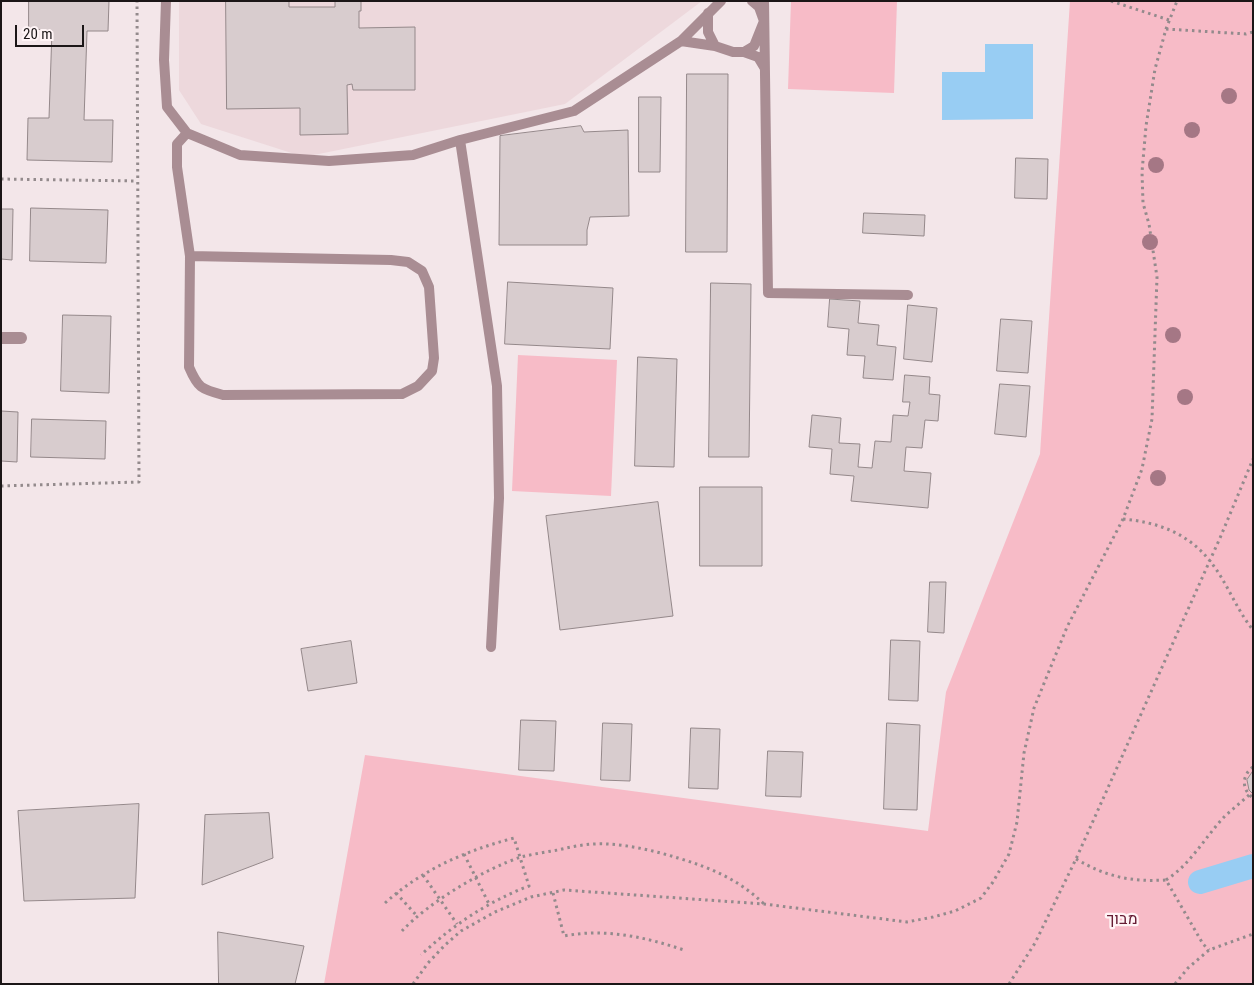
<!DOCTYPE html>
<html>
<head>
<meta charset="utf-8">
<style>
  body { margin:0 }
  #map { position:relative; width:1254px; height:985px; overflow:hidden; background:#f3e6e9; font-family:"Roboto Condensed",sans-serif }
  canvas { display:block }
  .frame { position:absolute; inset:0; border:2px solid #1b1617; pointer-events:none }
  .scale { position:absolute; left:15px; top:25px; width:69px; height:22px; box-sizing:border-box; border:2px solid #1b1617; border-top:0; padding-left:6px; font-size:15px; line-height:18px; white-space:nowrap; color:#1b1617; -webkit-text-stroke:4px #fff4f6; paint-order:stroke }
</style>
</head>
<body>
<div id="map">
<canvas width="1254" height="985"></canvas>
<div class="frame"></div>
<div class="scale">20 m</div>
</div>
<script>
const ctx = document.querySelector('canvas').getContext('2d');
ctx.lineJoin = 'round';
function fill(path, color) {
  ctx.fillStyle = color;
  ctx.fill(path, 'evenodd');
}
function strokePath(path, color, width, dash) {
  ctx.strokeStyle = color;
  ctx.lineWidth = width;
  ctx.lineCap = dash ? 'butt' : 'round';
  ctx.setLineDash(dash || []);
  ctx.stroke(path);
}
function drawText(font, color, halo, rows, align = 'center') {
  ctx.font = font + ' "Roboto Condensed",Heebo,sans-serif';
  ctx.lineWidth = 4.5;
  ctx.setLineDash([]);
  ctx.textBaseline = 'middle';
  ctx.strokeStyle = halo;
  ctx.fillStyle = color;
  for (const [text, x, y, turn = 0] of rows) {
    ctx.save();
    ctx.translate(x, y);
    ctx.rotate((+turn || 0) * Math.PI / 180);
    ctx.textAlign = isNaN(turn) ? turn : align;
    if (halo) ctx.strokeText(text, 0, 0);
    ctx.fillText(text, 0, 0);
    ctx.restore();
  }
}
fill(new Path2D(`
  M179,1H702L565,104L304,157L201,124L179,90Z`), '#edd8dc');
fill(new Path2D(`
  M791,1H897L894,93L788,89Z
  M1070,1H1253V984H324L365,755L928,831L946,692L1040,454Z
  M518,355L617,360L611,496L512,491Z`), '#f7bbc7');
fill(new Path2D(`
  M985,44H1033V119L942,120V72H985Z`), '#98cdf3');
strokePath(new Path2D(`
  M1200,882L1253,866`), '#98cdf3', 24);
const building = new Path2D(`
  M29,1H109L108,31H87L84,120H113L112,162L27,160L28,118H49L52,30L29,29Z
  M226,1H289V7H335V1H361V11H359V28L415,27V90H353L352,84L347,85L348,134L300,135V108L227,109Z
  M687,74H728L727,252H686Z
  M639,97H661L660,172H639Z
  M581,126L584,132L628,130L629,216L590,217L587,230V245H499L500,136Z
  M1016,158L1048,159L1047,199L1015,198Z
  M31,208L108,210L106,263L30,261Z
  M1,209H13L12,260L1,259Z
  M864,213L925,215L924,236L863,233Z
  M508,282L613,288L610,349L505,344Z
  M711,283L751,284L749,457H709Z
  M830,299L860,301L858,323L879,325L877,345L896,347L893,380L863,378L865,356L847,355L849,329L828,327Z
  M908,305L937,308L932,362L904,359Z
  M63,315L111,316L109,393L61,391Z
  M1001,319L1032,321L1028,373L997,371Z
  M638,357L677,359L674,467L635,466Z
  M905,375L930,377L929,394L940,395L938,421L925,420L922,448L906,447L904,471L931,473L928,508L851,501L854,476L830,474L832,449L809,447L812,415L841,418L839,443L860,444L858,467L872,468L875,441L891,442L893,415L908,416L910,402H903Z
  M1000,384L1030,386L1026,437L995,434Z
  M1,411L18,412L17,462L1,461Z
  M32,419L106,421L105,459L31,457Z
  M700,487H762V566H700Z
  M658,502L673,616L560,630L546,516Z
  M930,582H946L944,633L928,632Z
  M891,640L920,641L918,701L889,700Z
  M351,641L357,683L308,691L301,649Z
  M521,720L556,721L554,771L519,770Z
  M603,723L632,724L630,781L601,780Z
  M887,723L920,725L917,810L884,809Z
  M691,728L720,729L718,789L689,788Z
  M768,751L803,752L801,797L766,796Z
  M1253,771V794L1249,790L1247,780Z
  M139,804L135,898L24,901L18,811Z
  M269,813L273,858L202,885L205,815Z
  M218,932L304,946L295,984H219Z`);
fill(building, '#d8ccce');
strokePath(building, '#94888a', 1);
strokePath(new Path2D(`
  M1111,1L1169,20
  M1166,29L1246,34L1253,32
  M1,179L137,181
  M1,486L139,482L137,1
  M1123,519C1157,522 1188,533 1210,561C1227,582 1236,609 1253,630
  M1253,767C1242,775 1241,789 1253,798
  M464,854L489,904
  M1076,859C1107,877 1131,882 1166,880L1203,944L1209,950
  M423,875L457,924
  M1166,880C1191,864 1205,837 1225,816C1233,809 1241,802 1249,795
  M396,893L418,917
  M553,893L564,936C605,928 645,937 684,950
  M385,903C423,869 465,851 514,838L529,886C487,902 453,925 421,955
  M402,931C428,903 484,869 521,857C533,854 546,852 558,850C574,846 591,843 607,844C630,845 655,851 678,858C711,868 738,879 764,904
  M413,984L428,963L445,945L461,931L495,912L531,897L564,890L764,904L907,922L933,917L955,911L981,898L993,882L1009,854L1017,822L1024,753L1034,708L1067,627L1123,519L1142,469L1152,419L1157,277L1149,224L1143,203L1142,172L1146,126L1155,69L1166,29L1177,1
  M1009,984L1035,943L1076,859L1220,538L1253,459
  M1175,984L1188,968L1209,950L1253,934`), '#938a8c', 3, [2.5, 4]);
strokePath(new Path2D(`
  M166,1L164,60L167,107L187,133L240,155L329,161L413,155L460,140L574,111L681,41L721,1
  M764,1L768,293L908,295
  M708,13V32L715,46
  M681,41L715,46L733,52H744L758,57L764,67
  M744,52L754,46L764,21L759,7L752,1
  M187,133L177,144V167L190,256L189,367C198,388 201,389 223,395L402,394L418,386L432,371L434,358L429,287L422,271L408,262L391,260L190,256
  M460,140L497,386L499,498L491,647`), '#a98d93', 10);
strokePath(new Path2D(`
  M1,338H21`), '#a98d93', 12);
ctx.fillStyle = '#a57785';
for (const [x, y] of [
  [1229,96],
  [1192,130],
  [1156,165],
  [1150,242],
  [1173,335],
  [1185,397],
  [1158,478]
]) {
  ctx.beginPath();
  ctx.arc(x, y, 8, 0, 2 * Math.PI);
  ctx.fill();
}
drawText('16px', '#661c34', '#fff4f6', [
  ["מבוך",1122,920]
]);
</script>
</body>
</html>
